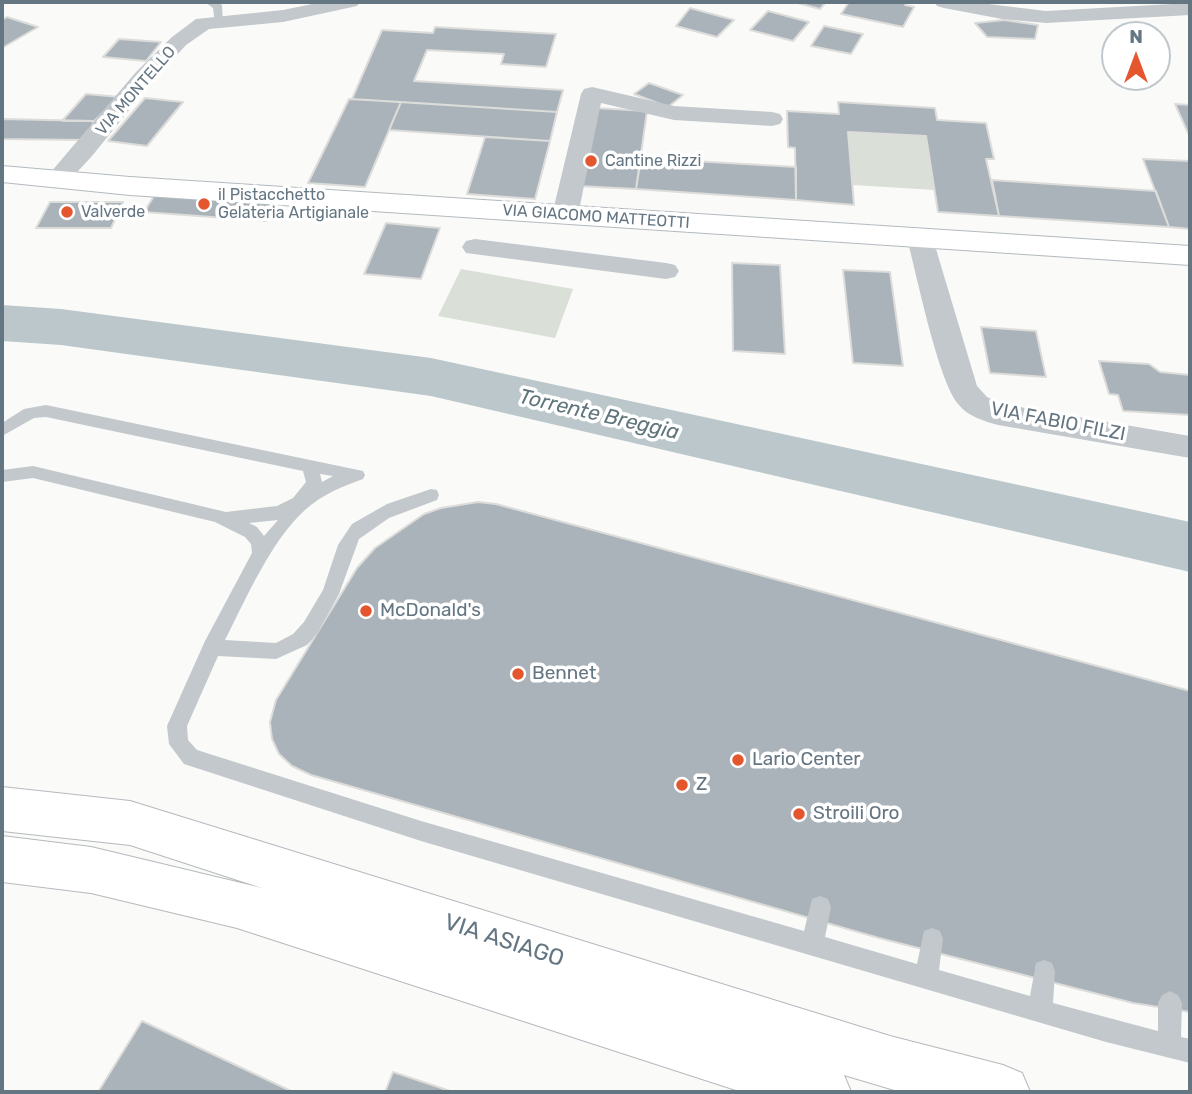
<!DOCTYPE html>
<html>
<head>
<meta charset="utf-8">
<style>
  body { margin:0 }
  #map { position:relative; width:1192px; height:1094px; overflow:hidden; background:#fafaf8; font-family:Rubik,sans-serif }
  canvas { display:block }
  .frame { position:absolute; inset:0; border:4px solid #657683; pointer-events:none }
  .north { position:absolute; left:1101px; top:21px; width:70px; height:70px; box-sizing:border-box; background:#fff; border:2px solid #c1c8cd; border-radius:50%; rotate:0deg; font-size:19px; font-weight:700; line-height:28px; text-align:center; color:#657683 }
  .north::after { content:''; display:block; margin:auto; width:24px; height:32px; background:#e4572e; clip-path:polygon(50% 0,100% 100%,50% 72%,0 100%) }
</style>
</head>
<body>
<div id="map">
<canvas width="1192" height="1094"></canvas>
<div class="frame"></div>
<div class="north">N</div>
</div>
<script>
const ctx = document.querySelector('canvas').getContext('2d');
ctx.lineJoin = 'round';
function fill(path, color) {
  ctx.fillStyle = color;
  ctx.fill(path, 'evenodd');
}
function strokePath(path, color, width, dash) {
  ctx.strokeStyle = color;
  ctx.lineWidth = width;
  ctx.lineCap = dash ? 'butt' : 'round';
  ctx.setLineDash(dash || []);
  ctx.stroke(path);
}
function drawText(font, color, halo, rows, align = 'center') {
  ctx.font = font + ' Rubik,sans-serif';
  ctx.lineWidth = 7;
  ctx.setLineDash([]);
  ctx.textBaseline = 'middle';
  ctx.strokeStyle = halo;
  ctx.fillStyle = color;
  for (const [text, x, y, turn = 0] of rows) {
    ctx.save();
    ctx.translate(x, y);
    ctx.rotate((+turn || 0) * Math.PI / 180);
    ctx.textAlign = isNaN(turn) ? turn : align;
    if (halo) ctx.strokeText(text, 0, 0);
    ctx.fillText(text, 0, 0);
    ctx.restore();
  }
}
fill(new Path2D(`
  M848,132L926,136L935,190L853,185Z
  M461,269L573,289L555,338L438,316Z`), '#dadfd7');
fill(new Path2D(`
  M2,305L61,309L431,358L1190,522V572L431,396L61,345L2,341Z`), '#bbc7cb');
const building = new Path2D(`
  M794,2H826L820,9Z
  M849,2H907L905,5L914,7L903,27L841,14Z
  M690,8L734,20L717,37L676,26Z
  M768,11L809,22L793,41L750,30Z
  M7,17L38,27L2,48V20Z
  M1004,20L1038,25L1035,39L987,37L975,23Z
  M824,26L863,34L851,54L811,46Z
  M435,27L556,34L546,67L501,64L504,54L427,50L414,81L563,90L557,112L352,99L382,30L433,33Z
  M119,39L161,42L146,61L103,57Z
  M649,83L683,95L668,107L634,94Z
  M86,94L120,97L94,121H62Z
  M145,98L183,102L147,146L108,141Z
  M349,99L401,102L365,187L308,183Z
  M401,102L557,112L550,141L389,130Z
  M838,102L935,108L937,120L986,123L994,159H986L999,216L938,212L926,136L848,132L854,205L796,200L795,148L788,147L787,111L839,114Z
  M1175,104L1190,105V133H1188Z
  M595,108L647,111L636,189L579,186Z
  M2,119L94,121L85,140L2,139Z
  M485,137L550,141L535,199L467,194Z
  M641,158L796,167V200L636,189Z
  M1143,159L1190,161V229L1169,227Z
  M992,180L1156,191L1169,227L999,216Z
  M156,193L277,201L267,221L144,212Z
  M50,202H123L111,228H36Z
  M386,223L440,228L421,279L364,274Z
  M732,263L780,265L785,354L733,351Z
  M843,270L890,272L903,366L853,363Z
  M981,327L1036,331L1046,377L990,373Z
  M1099,361L1149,364L1160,372L1190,375V415L1123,411L1118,395L1109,394Z
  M478,502L496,504L1190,691V1012L1133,1003L879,938L311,775L292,766L279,754L272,739L270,722L276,700L357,568L375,548L424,514L441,508Z
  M142,1021L293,1092H98Z
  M393,1072L453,1092H385Z`);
fill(building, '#aab3b9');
strokePath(building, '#dcdcda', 2);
const secondary = new Path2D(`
  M2,166L130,177L1190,246V265L130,195L2,182Z`);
const primary = new Path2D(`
  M2,787L130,801L890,1036L1003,1065L1022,1073L1030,1092H901L844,1075L851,1092H742L237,928L91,893L2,882V836L91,847L262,888L130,845L2,831Z`);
strokePath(secondary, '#b3babf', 2);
strokePath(primary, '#b5babe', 2);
fill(new Path2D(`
  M205,2H217L222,5L223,24H215L213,8Z
  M46,405L363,471L365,475L363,479C343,486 321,495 305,510C270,542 246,599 225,640L276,643L293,634L304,622L323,590L338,545L352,524L387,504L431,489L437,490L439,495L437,500L389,518L359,539L339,594L317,634L307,645L276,659L218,656L187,726L188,740L197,750L421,821L804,931L812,899L820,896L828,899L831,907L825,937L917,964L924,931L932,928L940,931L943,939L939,970L1030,996L1036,963L1044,960L1052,963L1055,971L1053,1003L1158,1031V1003L1162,995L1170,991L1178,995L1182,1003L1181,1037L1190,1039V1063L1106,1042L421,841L184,764L169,744L167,726L205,641L252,553L251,544L245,537L215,522L33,478L2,482V470L33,466L226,512L277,506L293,498L306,482L303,471L46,417L34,418L2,436V423L24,409ZM320,474L333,476L322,482ZM278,520L264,536L257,527L249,523Z`), '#c3c8cc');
fill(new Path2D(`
  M322,2H360L357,6L283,22L209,29L186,45L152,82L92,156L66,184L57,186L48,184L45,179L136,72L172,37L196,19L283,10Z
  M934,2H972L1046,11L1190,3V15L1046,23L1002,19L944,8L937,6Z
  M592,87L674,106L772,112L780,114L783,119L780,124L772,126L674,120L601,103L578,215L574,220L565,223L556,220L552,215L581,94L584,89Z
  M920,231L929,233L933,239L977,386L987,397L1002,404L1190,436V458L998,425C984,421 969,417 959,405C938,382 917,275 907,239L911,233Z
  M475,239L666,263L675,265L679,271L675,277L666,279L466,253L462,247L466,241Z`), '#c3c8cc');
fill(secondary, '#fff');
fill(primary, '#fff');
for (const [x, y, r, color] of [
  [591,161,7,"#e4572e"],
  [204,204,7,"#e4572e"],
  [67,212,7,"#e4572e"],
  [366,611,7,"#e4572e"],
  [518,674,7,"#e4572e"],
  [738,760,7,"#e4572e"],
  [682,785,7,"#e4572e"],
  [799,814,7,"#e4572e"]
]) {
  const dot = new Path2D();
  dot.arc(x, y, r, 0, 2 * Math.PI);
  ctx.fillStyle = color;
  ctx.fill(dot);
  strokePath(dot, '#fff', 2.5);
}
drawText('16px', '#657683', '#fff', [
  ["VIA MONTELLO",136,91,-49],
  ["VIA GIACOMO MATTEOTTI",596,217,4]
]);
drawText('16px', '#657683', '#fff', [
  ["Cantine Rizzi",605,161],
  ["il Pistacchetto",218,195],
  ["Gelateria Artigianale",218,213],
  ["Valverde",81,212]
], 'left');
drawText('19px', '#657683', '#fff', [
  ["VIA FABIO FILZI",1058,422,11]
]);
drawText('19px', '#657683', '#fff', [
  ["McDonald's",380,611],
  ["Bennet",532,674],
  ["Lario Center",752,760],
  ["Z",696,785],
  ["Stroili Oro",813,814]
], 'left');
drawText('italic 21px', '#60757c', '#fff', [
  ["Torrente Breggia",599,415,13]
]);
drawText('23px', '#657683', '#fff', [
  ["VIA ASIAGO",504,941,18]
]);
</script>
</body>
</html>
